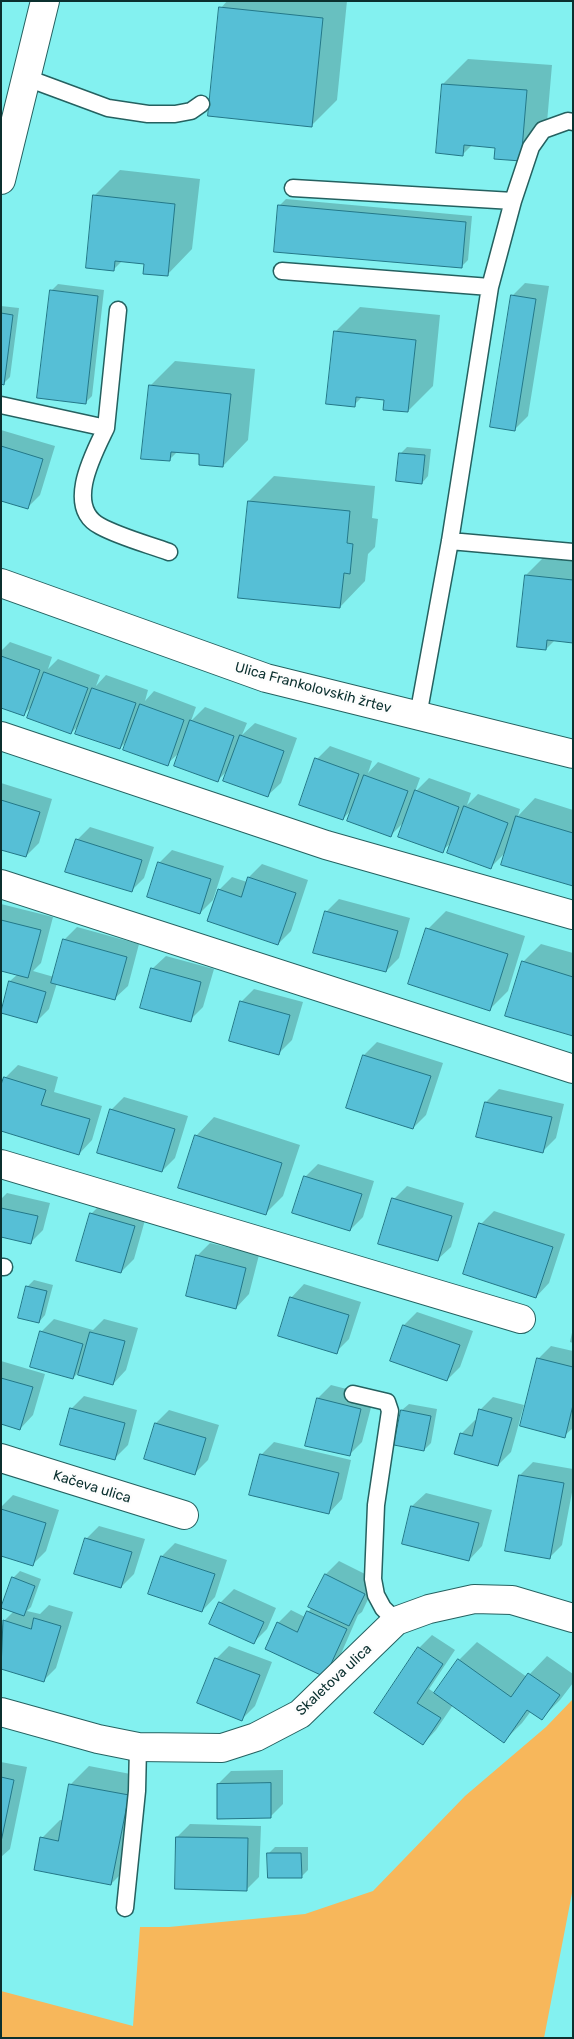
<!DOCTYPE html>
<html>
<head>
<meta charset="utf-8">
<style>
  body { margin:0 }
  #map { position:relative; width:574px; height:2039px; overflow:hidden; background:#83f1f0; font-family:Rubik,sans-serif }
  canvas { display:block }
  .frame { position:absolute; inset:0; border:2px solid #0b302f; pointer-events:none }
</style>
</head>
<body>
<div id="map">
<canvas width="574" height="2039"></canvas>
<div class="frame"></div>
</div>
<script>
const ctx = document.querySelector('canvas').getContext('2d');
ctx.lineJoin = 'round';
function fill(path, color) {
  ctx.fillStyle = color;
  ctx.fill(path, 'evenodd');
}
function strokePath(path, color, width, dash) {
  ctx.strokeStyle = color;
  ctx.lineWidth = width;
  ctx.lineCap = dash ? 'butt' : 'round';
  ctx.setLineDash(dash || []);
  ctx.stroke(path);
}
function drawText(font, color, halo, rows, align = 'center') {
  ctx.font = font + ' Rubik,sans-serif';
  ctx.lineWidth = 5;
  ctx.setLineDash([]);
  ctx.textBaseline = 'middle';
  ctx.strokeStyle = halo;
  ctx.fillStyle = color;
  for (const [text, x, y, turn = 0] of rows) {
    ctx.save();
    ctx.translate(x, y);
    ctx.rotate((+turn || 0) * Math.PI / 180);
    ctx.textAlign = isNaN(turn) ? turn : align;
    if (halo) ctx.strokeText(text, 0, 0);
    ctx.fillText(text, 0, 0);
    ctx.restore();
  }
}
fill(new Path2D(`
  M573,1699V1888L544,2038H1V1991L133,2026L140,1927H169L305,1914L373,1891L465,1796L546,1727Z`), '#f7b75b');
fill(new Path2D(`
  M227,1H347L337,100L312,125L221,8Z
  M468,59L552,65L546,134L521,159L496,146L472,145L463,154L443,84Z
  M120,170L200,179L192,249L167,275L145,262L123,260L114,269L94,196Z
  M286,199L472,216L468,260L461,267L279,206Z
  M525,283L549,286L528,416L515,429L512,296Z
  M58,284L104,290L92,396L85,403L51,291Z
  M1,306L19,308L10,377L4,383H1Z
  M360,307L440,315L433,386L408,411L386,399L363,396L354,405L335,332Z
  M175,361L255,369L248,440L223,466L201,453L178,451L169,460L150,386Z
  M1,430L55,446L40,495L27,508L1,499Z
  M407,447L431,449L428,476L422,483L401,453Z
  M274,476L375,486L372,518L378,519L375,547L368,554L365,581L340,607L249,501Z
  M544,557L573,560V641L555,640L546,649L526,575Z
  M10,642L52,657L48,669L58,659L100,675L96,686L106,675L148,690L145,701L154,691L196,707L191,721L205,707L247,723L242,735L255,723L297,738L281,783L267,796L229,769L218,780L180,752L167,764L128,740L120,748L81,723L71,733L32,706L23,715L1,707V651Z
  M330,746L372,761L368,773L378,762L420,778L415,792L429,778L471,793L467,805L478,794L520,809L518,816L535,798L573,810V884L507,851L491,867L453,841L442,851L405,821L391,835L353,808L343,819L317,759Z
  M1,783L52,799L39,843L26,856L1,848Z
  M90,827L154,847L144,878L131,891L77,840Z
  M172,850L224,866L213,900L200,913L159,863Z
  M262,864L308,880L291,931L278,944L219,890L232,877L247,882L249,877Z
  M339,899L410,918L399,958L386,971L326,912Z
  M1,904L53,917L41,963L33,971L54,977L64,940L77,927L139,944L128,986L114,999L57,983L49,1009L36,1022L10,981L18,974L1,970Z
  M446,911L525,936L508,991L490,1009L428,929Z
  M541,944L573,953V1035L523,962Z
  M166,956L214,969L203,1007L190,1020L152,969Z
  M254,989L303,1002L292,1040L279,1053L241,1002Z
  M377,1042L443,1063L426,1115L413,1128L347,1107L364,1055Z
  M18,1065L58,1077L54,1092L102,1106L92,1140L79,1154L5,1078Z
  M499,1089L564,1104L556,1138L543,1151L486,1102Z
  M124,1097L188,1116L175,1158L162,1171L111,1110Z
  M214,1117L300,1145L283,1196L265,1214L196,1136Z
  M318,1164L374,1181L363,1217L350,1230L305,1177Z
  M407,1186L464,1203L451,1247L437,1260L394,1199Z
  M7,1193L50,1203L43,1230L30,1243L1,1236V1199Z
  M104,1201L147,1213L134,1259L121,1272L91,1214Z
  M494,1211L565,1234L549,1283L536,1297L481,1224Z
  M210,1243L259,1255L249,1294L236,1308L197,1256Z
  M34,1280L53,1285L45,1315L39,1322L27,1287Z
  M304,1284L361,1302L349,1339L336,1352L291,1298Z
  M417,1312L473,1331L460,1367L447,1380L392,1361L404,1325Z
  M54,1319L93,1330L104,1319L138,1328L126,1370L113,1384L81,1370L73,1378L41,1332Z
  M573,1328V1343L570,1342Z
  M551,1346L573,1351V1428L564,1436L538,1359Z
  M1,1361L45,1374L33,1415L20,1429L1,1423Z
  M331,1385L374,1396L362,1442L349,1455L318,1398Z
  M84,1396L137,1410L128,1445L115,1458L71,1409Z
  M493,1397L524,1405L511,1452L498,1465L462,1433L475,1420L477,1421L480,1410Z
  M409,1404L437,1409L431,1443L424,1450L402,1410Z
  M169,1410L219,1425L208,1460L195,1473L145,1459L156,1423Z
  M274,1442L351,1460L342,1499L329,1513L261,1455Z
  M533,1462L573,1469V1487L562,1545L549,1558L520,1475Z
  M426,1493L492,1510L482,1546L469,1560L403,1543L412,1506Z
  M13,1495L59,1510L46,1551L33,1564L1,1554V1507Z
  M99,1526L145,1539L134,1574L121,1587L86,1539Z
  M175,1543L227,1560L215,1597L202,1611L162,1556Z
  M339,1561L377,1580L362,1612L358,1615L337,1663L324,1676L278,1623L291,1610L305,1617L312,1607L310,1606L326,1574Z
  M20,1571L41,1579L31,1607L27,1611L40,1614L49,1605L73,1612L56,1668L43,1681L1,1668V1629L4,1621L14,1611L13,1578Z
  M234,1589L276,1608L267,1629L254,1642L211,1623L220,1603Z
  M432,1635L455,1650L429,1689L435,1693L459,1660L477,1642L527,1677L547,1656L573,1674V1683L560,1700L542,1718L531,1711L522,1723L504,1741L453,1705L436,1730L423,1744L376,1713L419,1648Z
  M229,1646L272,1662L255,1706L242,1719L216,1659Z
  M1,1762L27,1767L10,1849L1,1857Z
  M89,1766L146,1777L129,1866L111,1884L42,1838L60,1820H63L71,1784Z
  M283,1770V1804L270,1817L218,1784L231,1771Z
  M190,1824L261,1826L259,1877L246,1890L177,1837Z
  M275,1847H308V1870L301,1877L268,1854Z`), '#0003');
const building = new Path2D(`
  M219,7L323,18L312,127L208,116Z
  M442,84L527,90L521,161L494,159L495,148L464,145L463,156L436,153Z
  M93,195L175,204L168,276L143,274L144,264L115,261L114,271L86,268Z
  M278,205L466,222L462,268L274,252Z
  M50,290L98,296L86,404L37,398Z
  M511,295L536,299L515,431L490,427Z
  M1,313L13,315L4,385L1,384Z
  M334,331L416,340L408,412L383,410L384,400L356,397L355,407L326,404Z
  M149,385L231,394L223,467L199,465V454L171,452L170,461L141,459Z
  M1,446L43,459L28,509L1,501Z
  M399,453L425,455L422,484L396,481Z
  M248,501L350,511L347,543L353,544L350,574L344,573L340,608L238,598Z
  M525,575L573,580V643L547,640L546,650L517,647Z
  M1,656L40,670L24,716L1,708Z
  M44,672L88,688L71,734L27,718Z
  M92,688L136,703L120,749L75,734Z
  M140,704L184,720L168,766L123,750Z
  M190,720L234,736L218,782L174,766Z
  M240,735L284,751L268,797L223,781Z
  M315,758L359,774L343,820L299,805Z
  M364,775L408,791L391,837L347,821Z
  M415,790L459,807L443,853L398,837Z
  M1,800L40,812L26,857L1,850Z
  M464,806L508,823L491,869L447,853Z
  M516,816L573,833V886L501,865Z
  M76,839L142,860L132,892L65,872Z
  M158,862L211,879L200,914L147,897Z
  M248,877L296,893L278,945L207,921L218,889L241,897Z
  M325,911L398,931L386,972L313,953Z
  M1,920L41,930L28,978L1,971Z
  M426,928L508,954L490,1011L408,984Z
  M63,939L127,957L115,1000L51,983Z
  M522,961L573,977V1036L505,1016Z
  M151,968L201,982L191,1022L140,1008Z
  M9,981L46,992L37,1023L1,1013Z
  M240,1001L290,1015L279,1055L229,1041Z
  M363,1055L431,1076L413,1129L346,1108Z
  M4,1077L46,1090L41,1105L90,1119L79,1155L1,1131V1085Z
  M485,1102L552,1117L543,1153L476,1137Z
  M110,1109L175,1129L162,1172L97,1153Z
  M195,1135L282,1163L266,1215L178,1188Z
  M304,1176L362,1194L350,1231L292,1213Z
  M392,1198L452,1216L438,1261L378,1244Z
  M1,1208L38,1216L31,1244L1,1237Z
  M90,1213L135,1226L121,1273L76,1261Z
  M479,1223L553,1247L536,1298L463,1274Z
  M196,1255L246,1268L236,1309L186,1296Z
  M26,1286L47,1291L39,1323L18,1318Z
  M290,1297L349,1315L337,1354L278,1336Z
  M403,1325L460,1345L447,1381L390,1361Z
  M40,1331L83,1344L73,1379L30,1367Z
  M90,1332L125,1341L113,1385L78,1375Z
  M537,1358L573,1367V1405L565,1438L520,1426Z
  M1,1378L33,1387L20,1430L1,1424Z
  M317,1398L361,1409L350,1456L305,1446Z
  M70,1408L125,1423L115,1460L60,1445Z
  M479,1409L512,1418L498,1466L454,1454L460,1433L472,1436Z
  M401,1410L431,1416L424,1451L394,1445Z
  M155,1423L206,1438L195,1475L144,1459Z
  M260,1454L339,1473L329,1514L249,1495Z
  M519,1475L564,1483L550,1559L505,1551Z
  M411,1506L479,1523L469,1561L402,1544Z
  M1,1509L46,1523L33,1566L1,1556Z
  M85,1538L132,1552L121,1588L74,1574Z
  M161,1556L215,1574L202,1612L148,1594Z
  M325,1574L365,1594L349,1626L308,1607Z
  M12,1577L35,1586L24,1616L1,1608Z
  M219,1602L264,1622L254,1644L209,1624Z
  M307,1611L347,1629L325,1677L265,1649L277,1622L297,1632Z
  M34,1618L61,1626L44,1682L1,1669L3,1620L31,1629Z
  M418,1647L443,1664L417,1703L441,1718L423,1745L374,1713Z
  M215,1658L260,1675L242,1721L197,1703Z
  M458,1659L511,1697L528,1673L560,1695L542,1720L527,1710L504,1743L434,1693Z
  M1,1777L14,1780L1,1842Z
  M271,1783V1818L217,1819V1784Z
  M69,1784L129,1795L111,1885L34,1870L40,1837L58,1841Z
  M176,1837L248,1838L247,1891L175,1889Z
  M267,1853H301L302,1878H268Z`);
fill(building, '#56bfd6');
strokePath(building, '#237788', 1);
const service = new Path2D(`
  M27,78L108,108L148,114H175L191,111L201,104
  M293,188L513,201
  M282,271L490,287
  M1,405L106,428L118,310
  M106,428C94,453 64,507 100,526C120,537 147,544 169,552
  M450,541L573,552
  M418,716L450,541L490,287L513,201L531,147L543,130L568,121L573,122
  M1,1267H4
  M353,1394L387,1402L390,1411L376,1505L373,1579L376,1595L383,1608L396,1621
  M125,1908L137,1791L138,1747`);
const minor = new Path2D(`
  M1,180L45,1
  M1,583L266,678L573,754
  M1,736L326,845L573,915
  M1,884L573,1069
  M1,1164L521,1319
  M1,1458L184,1515
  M1,1712L98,1739L138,1747L222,1748L256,1737L300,1714L396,1621L429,1609L474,1599L512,1600L573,1618`);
strokePath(service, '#256160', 19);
strokePath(minor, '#256160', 30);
strokePath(service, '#fff', 16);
strokePath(minor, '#fff', 28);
drawText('14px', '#0b302f', '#fdfdfd', [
  ["Ulica Frankolovskih žrtev",313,688,15],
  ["Kačeva ulica",92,1487,17],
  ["Skaletova ulica",334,1680,-43]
]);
</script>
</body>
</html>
